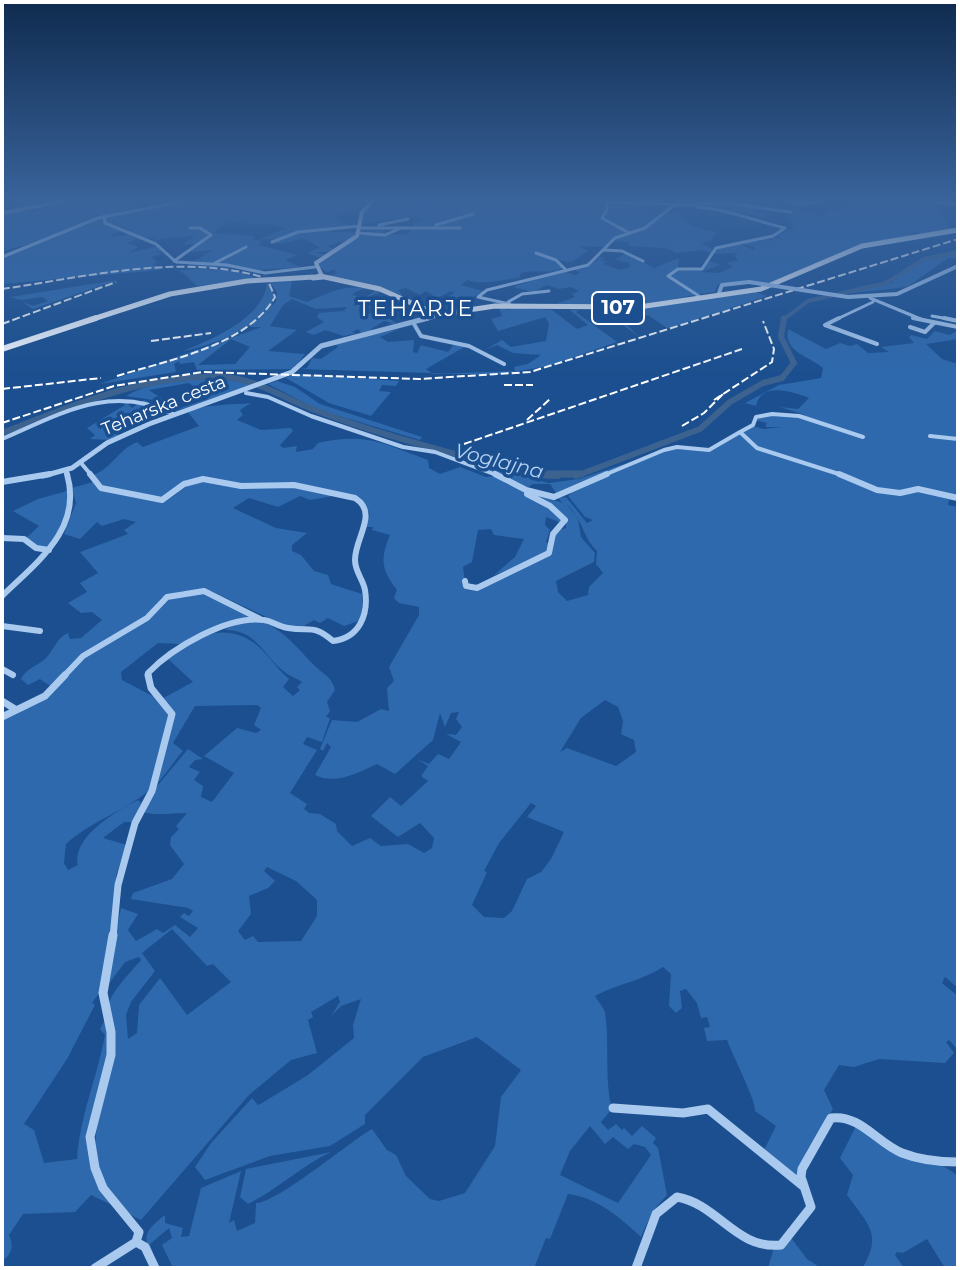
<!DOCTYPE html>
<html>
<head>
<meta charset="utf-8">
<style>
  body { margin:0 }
  #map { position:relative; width:960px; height:1270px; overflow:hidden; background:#1b4f8f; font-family:Montserrat,sans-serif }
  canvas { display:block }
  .frame { position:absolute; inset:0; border:4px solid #fff; pointer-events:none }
</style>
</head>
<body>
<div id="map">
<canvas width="960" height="1270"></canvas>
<div class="frame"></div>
</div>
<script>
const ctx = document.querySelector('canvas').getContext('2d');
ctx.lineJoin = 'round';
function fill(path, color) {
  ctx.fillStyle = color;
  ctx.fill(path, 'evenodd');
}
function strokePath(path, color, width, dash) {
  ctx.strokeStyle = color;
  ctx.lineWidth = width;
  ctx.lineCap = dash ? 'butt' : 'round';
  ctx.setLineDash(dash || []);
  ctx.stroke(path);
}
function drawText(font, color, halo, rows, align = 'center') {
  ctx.font = font + ' Montserrat,sans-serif';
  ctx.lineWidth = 7;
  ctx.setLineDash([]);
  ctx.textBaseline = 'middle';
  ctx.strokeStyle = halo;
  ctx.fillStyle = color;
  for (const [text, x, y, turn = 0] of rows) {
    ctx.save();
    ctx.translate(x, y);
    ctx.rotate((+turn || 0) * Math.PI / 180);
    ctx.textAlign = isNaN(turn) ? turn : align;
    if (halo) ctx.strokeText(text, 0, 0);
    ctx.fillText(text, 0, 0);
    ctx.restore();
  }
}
fill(new Path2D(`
  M83,198L129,199L135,205L123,210L145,212L142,209H152L145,204L183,200L179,198H195L196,203L208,201L207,198H236L221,200L227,206L239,204L240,198H341L337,203L345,204L349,198H374L331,219H338L349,226L328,232H357L351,239L326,246L334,249L332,252H313L326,255L321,258L307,253L320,247L303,238L282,244L273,242L280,238L259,240L262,242L258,245L298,255L285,260L300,267C284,270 273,267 258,271L262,273L259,274L235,268L186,267L212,250L190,252L201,244L182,245L195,236L163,238L153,242L156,237L139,239L125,226L114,225L122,231L113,233L112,237L129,235L136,239L128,243L138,247L129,253L158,246L163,251L150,252L164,253L151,257L157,262L153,264L161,270L2,284V258L33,243L2,251V214L39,210ZM226,223L270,224L288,228L256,241L252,239L254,236L213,233Z
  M378,198H405L415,206L444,198H540L542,203L562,198H958V203L914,199L938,206L936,210L947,221L951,231L931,236L915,232L906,238L865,243L775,283H724L717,286L715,292L699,294L690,289L695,295L636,306L556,307L553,305L575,297L572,294L579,291L571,287L559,289L547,285L533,292L513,287L563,270L574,275L580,273L572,268L590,265L600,257L606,258L599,260L607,261L603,264L620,270L630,267L629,263L615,259L627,253L654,268L679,258L678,270L696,271L705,268L707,260L720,265L701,272L719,273L733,267L727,263L739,260L734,255L740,253L713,254L703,250L676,253L666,248L628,246L630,242L613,241L614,238L604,247L578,246L589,251L571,262L557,260L563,268C547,275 536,269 521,273L519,278C501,279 485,286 467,280L461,285L483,291C470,301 459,299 444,299L454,293L451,291L437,298L426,291L420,295L406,288L398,290L403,295L364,283L323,276L336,274L335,269L328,272L317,266L319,262L361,233L386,229L382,234L406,235L414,228L413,222L426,221L417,216L361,224L364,211L375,205ZM682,199L677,207L701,204L733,216L745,213L766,218L769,214L756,211L758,205L787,200L798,204L847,201L857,205L840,211L828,209L822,217L794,208L787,217L794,227L777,236L783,239L768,237L776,241L762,238L760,242L755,240L744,244L754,247L755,251L741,244L714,250L701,243L712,240L717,232C702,229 687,229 680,212L665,214L663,209L644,218L650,211L642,205Z
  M958,253V259L948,258L907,287L836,295L861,286L893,283L894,276L921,261Z
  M197,269L235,270L256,278L197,286L181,271H174Z
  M117,280L33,309L22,302L33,306L48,301L42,297L21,300L10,297Z
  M268,280L301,281H292L289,296L307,302C339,288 348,283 382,292L370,296L373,300L364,303V298L375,291C367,288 358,289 352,295L362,297L352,306L363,304L366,306L358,310L362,314L381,313L396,323L386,325L392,323L384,321L371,329L373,331L362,334L358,329L352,332L356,333L344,336L325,330L314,335L306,332L324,322L317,317L319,313L344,311L347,307L316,309L292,299L283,305L270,326L297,330L268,351L305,354L294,369L197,370L194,362L180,364L179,361L174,364L176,372L100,384L262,327H250L276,302L277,292ZM231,339L250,347L235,364L198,365Z
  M267,281L275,295C267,329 210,345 181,352C213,339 266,317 267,281Z
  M777,287L756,292L767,296L673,327L667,328L648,315L624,322L639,337L604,310C620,316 626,318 644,313L639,308Z
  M509,307L552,310L577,329L588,325L570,310H579L576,312L617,342L548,366L495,375L300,369L307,368L312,358L321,359L338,347L335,343L399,329L380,337L388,342L414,340L413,352L417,353L421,345L448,352L455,343L466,346L426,369L433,374L515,371L514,367L528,364L541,355L513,353L497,345L485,350L502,340L511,347L546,341L549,323L545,317L498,331L491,319L502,316L499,308L510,310Z
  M788,329L826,349L840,343L850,346L857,344L868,353L889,352L881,347L914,343L909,337L911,335L927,339L935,331L949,335L958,331V339L926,344L942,359L958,364V501L949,500L948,505L958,507V988L945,977L942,983L958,996V1050L949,1040L946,1042L954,1053L945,1063L879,1059L854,1067L839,1065L824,1090L833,1109L808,1149L797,1176L793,1175L763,1152L776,1126L755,1111C757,1103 732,1054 727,1040L707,1041L704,1028L710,1027L707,1017L701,1018L697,1003L686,989L680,991L682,1008L676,1013L669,1006L671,974L663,967C642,981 619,983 595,996C597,1000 605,1009 605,1013C610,1044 604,1079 612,1109L601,1122L608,1130L616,1124L622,1130L624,1128L632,1136L642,1126L656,1138L653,1143L658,1148L667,1195L652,1212L641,1237C621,1218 596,1197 568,1194L550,1239L546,1238L534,1268H173L162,1245L172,1238L169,1228L150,1244L158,1268C146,1240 137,1236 165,1215V1223L183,1228L181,1237L189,1236L201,1188L241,1171L229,1223L234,1220L237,1231L255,1223L256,1203C279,1202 346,1144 372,1129L387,1150L396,1155L406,1176L430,1199L439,1201L465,1193L495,1146L501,1097L521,1070L477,1037L423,1057L365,1115V1124L330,1146L270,1156L205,1180L195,1167L211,1143L252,1098L258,1105L262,1103L308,1075L354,1038L353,1025L361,999L341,1006L331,1016L340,1002L338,996L311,1012L313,1017L308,1020L317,1053L291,1060L249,1095L141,1220C72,1188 98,1123 110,1068C114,1053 115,1035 112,1019C111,1015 108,1012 108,1008C109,993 132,971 141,960L139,957L125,962L105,989L121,908L138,914L128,930L136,941L157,929L163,933L175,925L190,937L198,928L180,917L184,913L189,916L193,911L188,908L131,899L133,893L172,879L184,864L170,845L171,837L179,829L176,826L187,813C171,813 159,816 142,812L153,791L188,749L203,759L195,760L189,767L200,772L194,780L203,786L201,797L212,802L234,773L204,756L237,728L256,733L261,730L254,725L261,708L257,705L195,706L173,743L183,751C172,763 162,781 150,790C124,811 90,822 66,844L64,863L68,870L78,865C72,837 116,811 138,800L141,803L134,822H124L103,838L127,845L116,875V911L100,992L92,1003L95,1005L67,1059L24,1124L34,1130L44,1163L77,1159C80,1115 97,1078 105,1035L100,1029L107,1016C124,1093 56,1126 114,1206L91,1195L75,1212L23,1214L9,1235C14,1246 12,1255 2,1261V719L46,698L84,656L151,617L163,599C193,587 231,594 253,617L180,644L158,643L121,672L122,680L160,700L193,682L167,658C194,634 228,621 258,646C269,656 277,669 289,679L283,687L293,696L300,690L297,687L302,682C294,677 288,676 281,669C262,653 256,630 225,630C263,601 292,643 315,666C324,675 332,677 335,690L327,702L330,711L326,717L330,718L322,742L307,737L303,744L317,750L290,793L307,804L304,809L309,813L320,814L336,824L337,831L352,846L370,838L381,846L408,844L424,853L432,848L434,838L420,823L398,837L371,816L390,797L401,806L428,781L421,776L428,766L417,759L429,764L438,754L449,759L461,742L446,734L456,735L462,727L456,719L459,712L451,713L445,727L440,713L433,740L395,774L377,764C358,773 336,785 315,775L331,747L327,743L323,751L320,749L332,720L357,722L381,709L389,711L387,688L394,681L389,667L419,615V607L399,603L394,598L397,590C381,569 380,559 390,535L372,530L373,527H364L370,515C364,491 312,486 291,486L339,495L310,500L300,496L278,507L249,498L233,508L276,528L307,533L292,545V551L301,555L314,571L328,575L331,584L362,594V620L344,626L328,618L320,623L314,620L302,627H288L211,591H182L161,598L150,615L87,652L53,688L40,679L28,685L21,679C26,668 38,666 46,658C54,650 57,637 68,633L70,639L81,638L102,620L92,612L81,613L68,603L87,592L80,583L98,573L80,552L128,534L124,530L136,522L124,519L102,526L97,522L80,539L64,534L76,503L72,488L93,482C100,489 158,503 167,500C176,496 185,485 198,480L183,484L163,500L101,487L90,476C112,470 117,450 137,442L143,447L199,426L187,411C208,404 230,405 251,403L240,410L243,415L237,420L261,430L291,428L293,431L280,445L283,448L297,446L296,452L313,449L318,443C368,432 384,444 428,460L429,468L440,474L460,467L486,477L498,476L506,484L563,503L558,498L566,497L587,523L593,520L585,517L568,496L575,489L558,496L550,484H533L525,489L466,463L549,483L579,479L639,459L577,489L669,449L713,450L753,426L764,429L782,427H765L767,423L755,420L775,413L805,415L780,407L798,409L809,398C791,391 761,382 756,406L745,403L779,385L821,378L823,368C809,356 783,352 788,329ZM533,496L550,505L566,520V528L557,531L559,532L555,535L549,554L477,591L466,590L463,567L472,562L478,530L491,529L494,535L524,539L515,557L494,575L548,553L551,545L546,542L550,530L545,525L546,517L562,523L564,520ZM566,504C583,518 581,535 597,551L596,564L603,573L589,587L588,595L567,601L558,592L556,581L594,562L595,553L581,537L578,518ZM605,700L618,707L623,721L621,734L634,740L636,752L616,766L567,748L560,752L581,718ZM531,803L536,806L527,817L564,832L551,859L541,872L527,879L512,911L504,918L484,917L472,905L487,872L484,871L499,843ZM267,867L296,881L317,900V916L301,941L258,942L253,936L245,940L238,931L251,914L249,896L268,888L275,881L264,871ZM172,929L207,966L213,964L231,982L187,1015L160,978L139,1005L137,1033L128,1039L126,1015L131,1002L155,971L142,953ZM590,1126L605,1144L613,1137L628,1149L634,1144L645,1147L651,1155L618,1203L560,1175L570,1151Z
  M294,373L300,374L399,381L396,386L382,385L379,391L391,392L371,416L329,403L286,378Z
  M219,378L254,385L176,411L153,400L126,396C152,380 190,380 219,378ZM189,383L208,399L177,409L149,390Z
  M277,381L295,387L320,404L422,437L420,440L319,410L268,384Z
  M119,399L138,400L128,404L132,408L144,400L155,405L129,415L128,420L121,421L108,433L120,435L110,440L90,439L95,435L87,428L125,405Z
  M67,491L71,510L49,546L43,549L25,539L39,526L13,511L38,499Z
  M856,1126C887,1149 926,1152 957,1175L958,1268H945L927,1239L903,1253L897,1252L895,1255L904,1268L863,1267C883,1234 867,1223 847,1195L853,1175L840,1158Z
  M331,1152C301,1166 277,1190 248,1204L240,1197L246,1169Z
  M792,1239L807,1259L821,1268H768L774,1247Z`), '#2e69ad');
strokePath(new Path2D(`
  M2,203L12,198`), '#9cc4f0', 2);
strokePath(new Path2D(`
  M783,320L808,301L886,283L924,259L958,252`), '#3c6290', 4);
strokePath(new Path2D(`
  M2,433C72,406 147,373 224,377C257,379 285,399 315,410C384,437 459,454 530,475L558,476
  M576,476L700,429L730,402L763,383L782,378L794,363L781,337L784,318`), '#3c6290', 6);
strokePath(new Path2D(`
  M528,474H581`), '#3c6290', 7);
strokePath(new Path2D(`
  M582,198L606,202L607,210L602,218L629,233
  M783,198L796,204L822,202
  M905,198L958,205
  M680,201L739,198
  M606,202L672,204
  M674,205L725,203L791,212
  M697,207C726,209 756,221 785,228L773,236L716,248L702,269H678L668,276L699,296
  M104,216L105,223L156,244L176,262L227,265L265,273L315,267
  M379,225L408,219
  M436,225L473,214
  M359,228H460
  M358,233L385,235L401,228
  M272,242L298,232L360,226
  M604,250L622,251L643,261
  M536,253L556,260L565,269
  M2,257L98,218L200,198
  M174,261L211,235L200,228H190
  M215,263L246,247
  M870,298L923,320
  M509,304L478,297L487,290L588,265L615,238L645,228L683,198
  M511,306L508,302L522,294L549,291
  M932,316L954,320
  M835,320L873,302`), '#a9c9ee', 3);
strokePath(new Path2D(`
  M839,318L825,325L877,344
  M913,318L958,327
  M944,318L958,321
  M414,324L421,336L469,346L504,364
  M910,327L925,332L934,323
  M246,393L268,397L311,416L403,447L435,452L499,476
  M930,436L958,439
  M2,439C60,414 111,383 173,414
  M81,463L92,476
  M66,470L68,476
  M602,476L664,450L677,447L709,450L740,432
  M845,476L757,448L740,432L753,425L756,417L772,414L799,416L863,437`), '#a9c9ee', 4);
strokePath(new Path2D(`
  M90,474L101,488L162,500L184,484L203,479L241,486L294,485L355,498C379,513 355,537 355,560C355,572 363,579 365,590C369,615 359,638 333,641C313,624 311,632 288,628C279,627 272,621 264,620C228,615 172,648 148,673L149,677
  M495,474L526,490L554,497L607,474
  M839,474L877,490L900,493L918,489L958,498
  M2,538L24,539L36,548L49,550
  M465,581L466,586L477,588L549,553L553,534L565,520L550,506L527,494
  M2,596C37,562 83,529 67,474
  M2,626L40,631
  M2,669L13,675
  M63,677L83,656L147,618L167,597L204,591L260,619`), '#a9c9ee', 6);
strokePath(new Path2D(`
  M2,701L15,709
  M2,717L45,696L65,675
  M113,937L118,885L135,823L152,791L172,714L151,688L148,675`), '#a9c9ee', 7);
strokePath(new Path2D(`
  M613,1108L683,1113L708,1109L803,1186
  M136,1242L145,1247L155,1268
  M95,1268L136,1242L139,1232L103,1188L95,1168L90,1137L111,1055V1032L103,993L113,935
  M636,1268L656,1214L677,1197C718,1204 736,1250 781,1245L811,1207L801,1177L802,1169L831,1118C860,1114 877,1143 902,1153C920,1160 940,1162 958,1162`), '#a9c9ee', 9);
strokePath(new Path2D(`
  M2,213L80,198
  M719,293L722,285L749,282
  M848,297L897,294L958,266
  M421,320L433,317`), '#a9c9ee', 4);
strokePath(new Path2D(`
  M43,476L72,468L107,443L149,424L292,372L321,346L428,318`), '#a9c9ee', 5);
strokePath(new Path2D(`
  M2,482L50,474`), '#a9c9ee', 6);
strokePath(new Path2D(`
  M322,276L316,263L357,236L362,212L376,198`), '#d6e6fa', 4);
strokePath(new Path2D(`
  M323,277L313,278L320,276L380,289L434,313
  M442,314L495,306L639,307L761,289L862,246L958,230
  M90,320L170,294L247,281L314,277`), '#f0f6ff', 5);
strokePath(new Path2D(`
  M2,349L96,318`), '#f0f6ff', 6);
strokePath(new Path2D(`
  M2,289C86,277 179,253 262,277
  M2,324L116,282
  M151,341L211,333
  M117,376C168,360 247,346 275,297L268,281
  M504,385H533
  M2,389L101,378
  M714,400L772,362L774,349L763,321
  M527,420L550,399
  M2,423L114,386L202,372L419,379L530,372L958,239
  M682,426L704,413L723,394
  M464,444L742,349`), '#fff', 2, [8, 3]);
strokePath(new Path2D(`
  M749,282L848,297`), '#a9c9ee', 4);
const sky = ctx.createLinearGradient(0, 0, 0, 376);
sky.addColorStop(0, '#0f2b4f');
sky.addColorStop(0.53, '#39639b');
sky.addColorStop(1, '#39639b00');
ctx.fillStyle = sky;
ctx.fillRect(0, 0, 960, 376);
drawText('18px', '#fff', '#1b4f8f', [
  ["Teharska cesta",164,406,-22]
]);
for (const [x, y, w] of [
  [618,308,52]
]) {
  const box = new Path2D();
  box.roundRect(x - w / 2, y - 16, w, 32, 6);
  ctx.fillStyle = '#1b4f8f';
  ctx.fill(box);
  strokePath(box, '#fff', 2);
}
drawText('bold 20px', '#fff', null, [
  ["107",618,308]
]);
drawText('italic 20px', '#b5d3f5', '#1b4f8f', [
  ["Voglajna",499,462,14]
]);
ctx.letterSpacing = '2px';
drawText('22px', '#fff', '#1b4f8f', [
  ["TEHARJE",416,310]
]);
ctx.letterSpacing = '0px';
</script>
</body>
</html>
